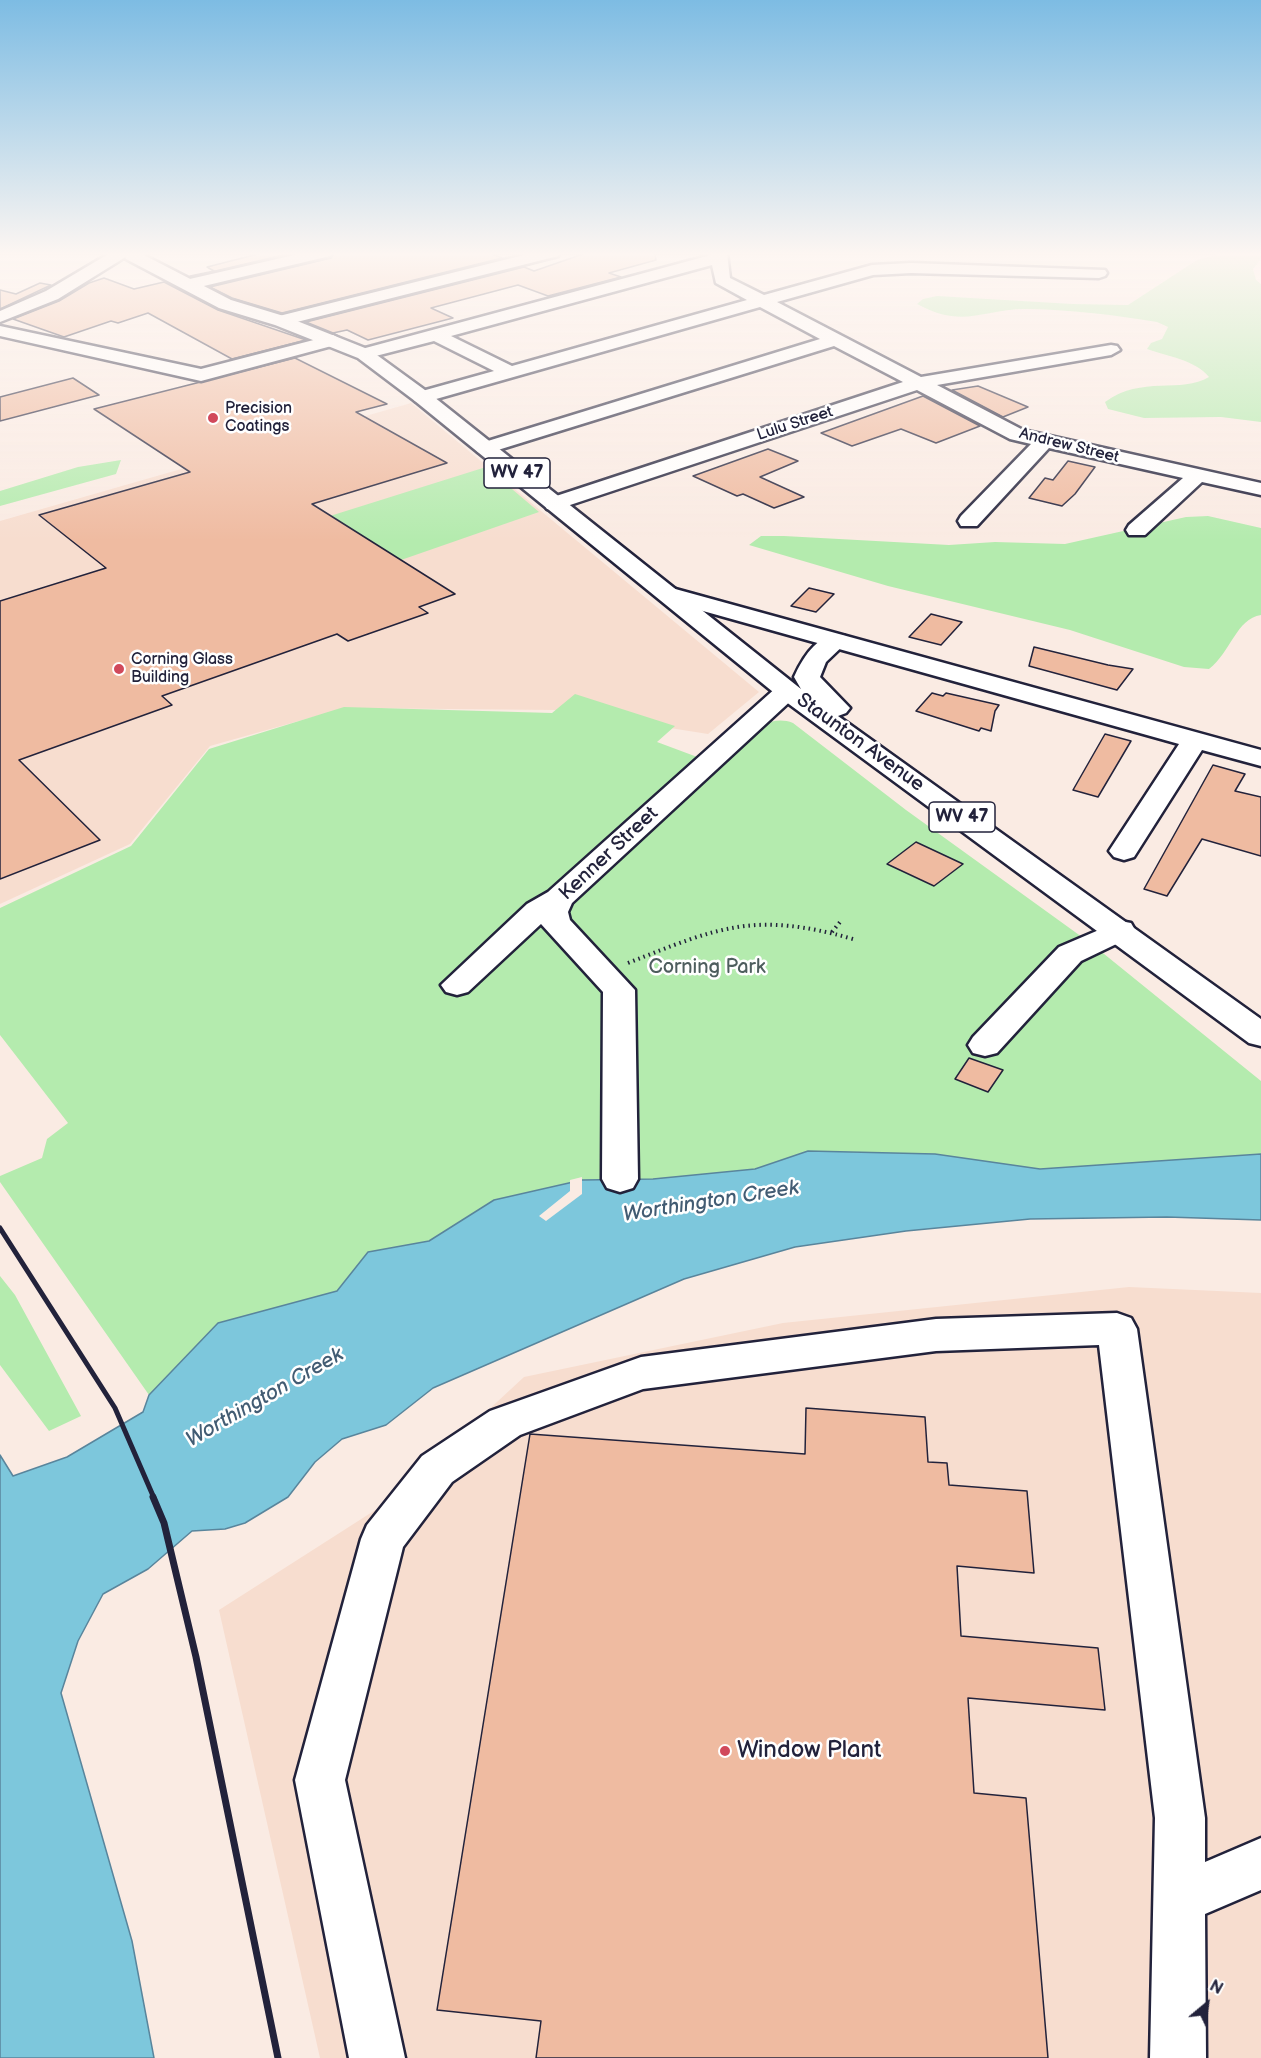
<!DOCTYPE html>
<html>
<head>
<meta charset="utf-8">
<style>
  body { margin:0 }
  #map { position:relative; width:1261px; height:2058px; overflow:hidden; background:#faebe3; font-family:"Balsamiq Sans",sans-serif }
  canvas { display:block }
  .north { position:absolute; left:1177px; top:1974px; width:60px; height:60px; -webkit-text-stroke:4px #fff; paint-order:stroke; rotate:29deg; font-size:16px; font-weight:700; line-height:24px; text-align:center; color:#22223b }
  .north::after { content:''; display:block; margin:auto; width:21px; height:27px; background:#22223b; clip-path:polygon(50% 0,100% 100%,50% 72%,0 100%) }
</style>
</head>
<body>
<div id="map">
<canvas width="1261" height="2058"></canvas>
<div class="north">N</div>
</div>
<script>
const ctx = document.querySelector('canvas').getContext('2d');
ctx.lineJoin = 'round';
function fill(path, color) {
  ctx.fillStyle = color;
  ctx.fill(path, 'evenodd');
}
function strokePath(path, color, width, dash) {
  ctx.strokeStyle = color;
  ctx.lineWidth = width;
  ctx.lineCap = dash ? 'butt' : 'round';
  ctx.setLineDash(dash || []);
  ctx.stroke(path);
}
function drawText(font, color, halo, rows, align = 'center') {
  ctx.font = font + ' "Balsamiq Sans",sans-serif';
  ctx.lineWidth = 5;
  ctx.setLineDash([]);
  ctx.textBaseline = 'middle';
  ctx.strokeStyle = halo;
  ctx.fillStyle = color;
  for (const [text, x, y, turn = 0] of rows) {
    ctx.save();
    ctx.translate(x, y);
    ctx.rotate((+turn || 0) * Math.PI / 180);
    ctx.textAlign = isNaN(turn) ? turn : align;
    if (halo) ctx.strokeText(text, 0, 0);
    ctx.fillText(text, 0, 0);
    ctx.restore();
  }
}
fill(new Path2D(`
  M411,403L759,692L708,734L556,710L345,708L210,746L130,844L0,904V521Z
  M1129,1287L1261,1293V2058H320L219,1610L391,1500L524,1377L783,1323Z`), '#f7ddcf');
fill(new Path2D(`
  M1223,253H1261V259L1253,269L1256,280L1261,284V422L1221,417L1144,418L1108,409L1105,402C1142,375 1181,394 1209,377C1196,360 1166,356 1147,349L1151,343L1162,339L1168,327L1157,322C1115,315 1072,310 1029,309C983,308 964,330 917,304L923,299L937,296L1073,304L1128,305L1197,260Z
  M121,460L116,474L0,506V491L78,467Z
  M486,467L539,512L401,560L330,516Z
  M1208,516L1261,528V615C1236,619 1231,652 1209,669L1184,667L1070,630L888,586L749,545L761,536H784L949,545L995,542L1065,544L1186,517Z
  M575,694L675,726L657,742L716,764C737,746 763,711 793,723L906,810L1093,945L1261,1081V1155L1040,1169L935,1154L808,1151L755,1169L653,1179L582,1180L494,1200L429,1241L368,1252L337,1291L218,1323L149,1395L0,1182V1176L42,1158L47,1139L68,1123L0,1035V908L131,846L209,749L344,707L552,713Z
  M0,1276L15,1295L81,1416L49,1431L0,1365Z`), '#b4ebae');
const water = new Path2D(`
  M808,1151L935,1154L1040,1169L1261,1154V1220L1167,1217L1030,1219L906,1231L795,1247L684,1279L433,1388L386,1425L342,1439L315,1462L288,1497L245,1523L225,1529L192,1531L148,1569L103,1594L78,1641L61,1693L132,1941L154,2058H0V1455L13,1476L67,1457L143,1412L149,1395L218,1323L337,1291L368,1252L429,1241L494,1200L582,1180L653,1179L755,1169Z`);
fill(water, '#7dc7dc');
strokePath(water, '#59859c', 1.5);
fill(new Path2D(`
  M582,1177V1194L546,1221L539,1216L570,1191V1180Z`), '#faebe3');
const building = new Path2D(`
  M262,253H292L190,277V276L214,271L207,267Z
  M334,253H489L502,258L282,313L232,298L210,287L331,258Z
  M586,253H655L656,260L609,273L621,277L548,296L518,285L431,308L453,318L368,340L347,330L333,333L306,322L524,267L534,271Z
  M104,278L134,289L164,282L218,310L306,340L232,359L148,313L118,323L111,321L64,337L13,319L59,301L89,283Z
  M40,283L51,285L0,309V290L16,294Z
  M295,358L387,404L356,412L447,463L312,504L455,594L419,607L428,613L348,641L337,634L162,696L172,705L19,760L100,840L0,879V601L106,568L39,515L190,472L94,409Z
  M73,378L99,395L0,421V397Z
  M978,386L1028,407L1003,417L952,390Z
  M923,396L980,426L936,443L901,429L852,446L821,433Z
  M768,449L798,461L760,477L804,497L774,508L743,494L737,496L693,476Z
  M1068,461L1095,467L1075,494L1062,506L1029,498L1045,478L1053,480Z
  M809,588L834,594L816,612L791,606Z
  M931,614L962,622L941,645L909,637Z
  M1034,647L1108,665L1133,669L1117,690L1029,666Z
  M932,693L943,696L946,693L999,705L995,711L991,731L981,728L979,731L916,711Z
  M1105,734L1131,741L1098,797L1073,790Z
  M1213,765L1245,774L1235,791L1261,797V856L1202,839L1167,896L1144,889Z
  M916,842L963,864L934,886L887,864Z
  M969,1058L1003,1070L988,1092L955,1079Z
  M806,1408L925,1417L928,1462L947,1463L949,1485L1027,1491L1034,1573L957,1566L961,1636L1098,1648L1105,1710L968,1698L974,1793L1026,1798L1048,2058H536L541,2021L437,2010L530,1434L805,1454Z`);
fill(building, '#efbba1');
strokePath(building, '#22223b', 1.5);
const minor = new Path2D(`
  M110,253H132L58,299L0,322V311L46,291Z
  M303,253H332L330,256L187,290L179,285L181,281Z
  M532,253H560L558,256L281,326L272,321L275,317Z
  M711,253H727L730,278L764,295L872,265L911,263L1105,270L1107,273L1105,276L1099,278L911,273L873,275L777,302L921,377L1111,345L1117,346L1120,350L1111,355L937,385L1023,430L1261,483V495L1202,482L1145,535H1129L1126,530L1129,525L1183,478L1049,448L977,526H961L958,521L961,516L1031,444L1010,439L917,390L555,510L547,509L544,504L547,499L903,382L834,346L485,454L478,452L475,448L478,444L820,339L760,307L422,403L415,401L412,397L415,393L494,371L434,341L364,359L355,354L358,350L711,255ZM712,265L716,283L747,300L512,366L451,336Z
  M0,326L201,369L333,335L342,340L339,344L201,381L0,336Z
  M668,587L1261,750V766L1202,750L1134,857L1124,860L1114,857L1109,851L1179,744L660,599L656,594L660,589Z
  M787,683L796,686L800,691L796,696L572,903L568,912L570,920L635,990L638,1179L633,1188L620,1192L607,1188L602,1179L603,992L541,924L468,992L457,995L446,992L441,985L527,904L548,892L778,686Z
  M1120,921L1131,923L1135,930L1131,937L1081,961L997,1053L985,1056L973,1053L968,1045L973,1037L1059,947Z
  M1117,1313L1131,1318L1137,1329L1205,1818V1862L1261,1838V1890L1205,1914L1206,2058H1150L1155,1818L1099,1345L936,1351L643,1389L520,1435L452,1482L403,1547L345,1780L405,2058H349L295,1780L361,1539L367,1525L422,1456L490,1411L641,1357L936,1319Z`);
const major = new Path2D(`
  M124,253H140L231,300L287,317L370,350L429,393L801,689L794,677C803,657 819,630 845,636L848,641L826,662L820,677L850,708L846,713L838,716L1261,1019V1046L1249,1043L778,696L415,401L358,358L275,325L219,308L126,259Z`);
strokePath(minor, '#22223b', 5);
strokePath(major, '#22223b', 5);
strokePath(new Path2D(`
  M832,932L840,922
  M628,963C719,927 755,911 853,939`), '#22223b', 4, [1.5, 4]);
fill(minor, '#fff');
fill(major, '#fff');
strokePath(new Path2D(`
  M0,1228L115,1408L154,1498`), '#22223b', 5);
strokePath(new Path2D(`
  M153,1497L164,1523L196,1657L278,2058`), '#22223b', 7);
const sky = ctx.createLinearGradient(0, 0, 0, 541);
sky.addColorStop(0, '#7dbce3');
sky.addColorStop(0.47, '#fdf6f2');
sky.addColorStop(1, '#fdf6f200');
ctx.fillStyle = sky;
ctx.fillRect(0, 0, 1261, 541);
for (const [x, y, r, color] of [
  [213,418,6,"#d1495b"],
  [119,669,6,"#d1495b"],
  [725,1751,6,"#d1495b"]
]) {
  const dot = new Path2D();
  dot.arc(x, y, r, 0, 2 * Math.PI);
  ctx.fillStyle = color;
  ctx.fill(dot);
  strokePath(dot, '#fff', 2);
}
drawText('16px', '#22223b', '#fff', [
  ["Precision",225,409],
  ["Coatings",225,427],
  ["Corning Glass",131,660],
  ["Building",131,678]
], 'left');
drawText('16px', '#22223b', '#fff', [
  ["Lulu Street",795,424,-18],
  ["Andrew Street",1069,446,14]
]);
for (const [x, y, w] of [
  [517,473,66],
  [962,817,66]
]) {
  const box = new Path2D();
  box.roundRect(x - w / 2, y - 15, w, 30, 4.5);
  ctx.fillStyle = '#fff';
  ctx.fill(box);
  strokePath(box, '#22223b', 1.5);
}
drawText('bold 18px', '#22223b', null, [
  ["WV 47",517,473],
  ["WV 47",962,817]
]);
drawText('20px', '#22223b', '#fff', [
  ["Staunton Avenue",860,743,36],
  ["Kenner Street",609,854,-43]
]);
drawText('20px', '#4e5e5e', '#fff', [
  ["Corning Park",707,968]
]);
drawText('italic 21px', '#425c73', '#fff', [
  ["Worthington Creek",711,1202,-9],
  ["Worthington Creek",265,1398,-30]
]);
drawText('24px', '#22223b', '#fff', [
  ["Window Plant",737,1751]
], 'left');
</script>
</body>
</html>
